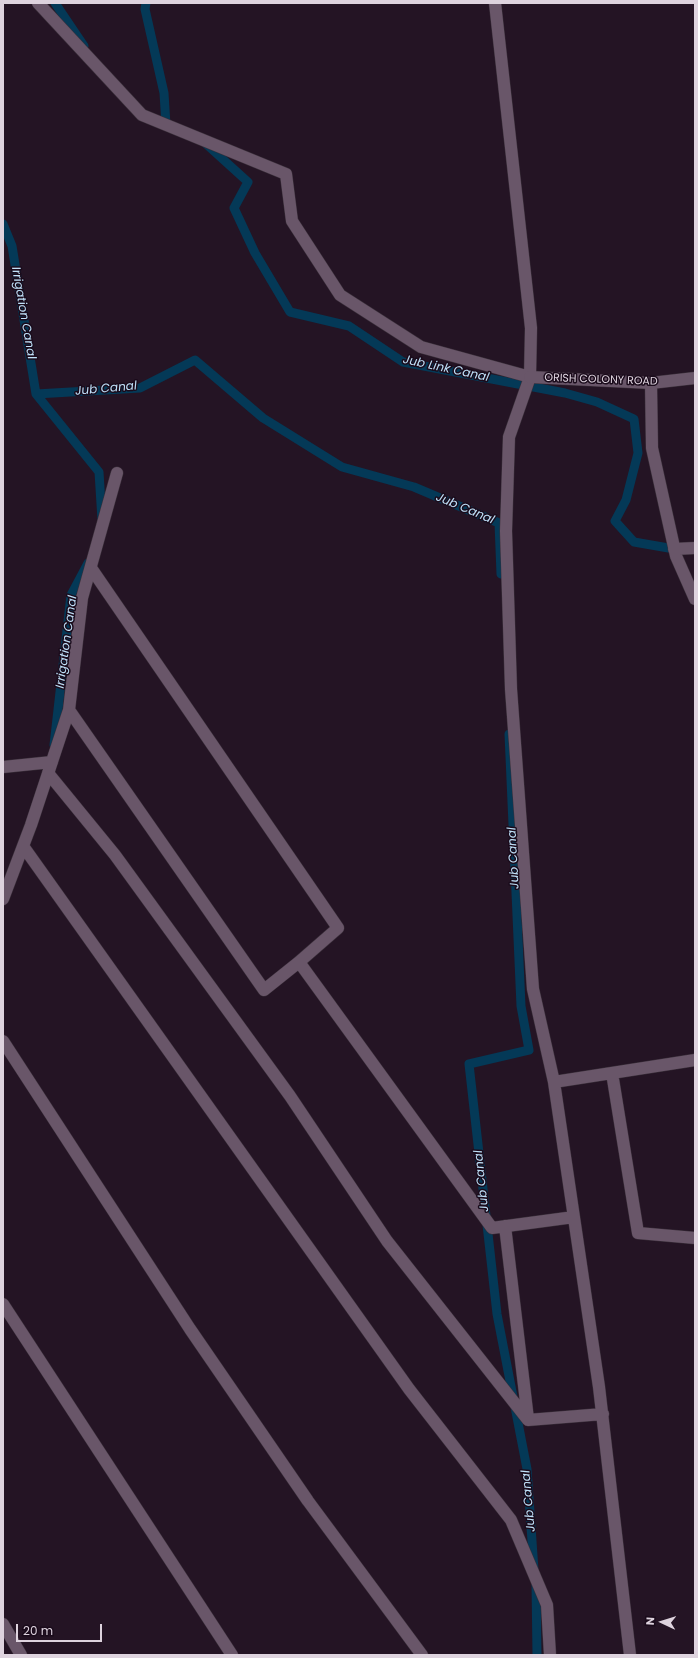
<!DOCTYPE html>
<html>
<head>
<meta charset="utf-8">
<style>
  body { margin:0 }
  #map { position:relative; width:698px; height:1658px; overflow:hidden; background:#241424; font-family:Poppins,sans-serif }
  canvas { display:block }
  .frame { position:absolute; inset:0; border:4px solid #ded3de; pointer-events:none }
  .north { position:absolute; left:642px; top:1602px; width:40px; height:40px; -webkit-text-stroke:3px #1a0b1b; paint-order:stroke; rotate:274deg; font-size:11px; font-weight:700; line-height:16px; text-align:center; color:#ded3de }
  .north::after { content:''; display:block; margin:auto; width:14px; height:18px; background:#ded3de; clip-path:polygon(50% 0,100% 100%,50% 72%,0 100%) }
  .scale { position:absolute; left:16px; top:1624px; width:86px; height:18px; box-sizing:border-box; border:2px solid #ded3de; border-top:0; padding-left:5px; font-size:12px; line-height:14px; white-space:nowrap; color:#ded3de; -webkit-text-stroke:3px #1a0b1b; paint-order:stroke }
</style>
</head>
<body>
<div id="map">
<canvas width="698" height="1658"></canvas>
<div class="frame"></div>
<div class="north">N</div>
<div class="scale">20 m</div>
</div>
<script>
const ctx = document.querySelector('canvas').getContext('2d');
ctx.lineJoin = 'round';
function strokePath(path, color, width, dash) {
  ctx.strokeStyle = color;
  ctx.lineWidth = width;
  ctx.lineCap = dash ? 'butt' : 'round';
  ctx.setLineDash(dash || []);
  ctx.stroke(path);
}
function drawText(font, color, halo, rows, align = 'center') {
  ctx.font = font + ' Poppins,sans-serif';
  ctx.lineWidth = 3;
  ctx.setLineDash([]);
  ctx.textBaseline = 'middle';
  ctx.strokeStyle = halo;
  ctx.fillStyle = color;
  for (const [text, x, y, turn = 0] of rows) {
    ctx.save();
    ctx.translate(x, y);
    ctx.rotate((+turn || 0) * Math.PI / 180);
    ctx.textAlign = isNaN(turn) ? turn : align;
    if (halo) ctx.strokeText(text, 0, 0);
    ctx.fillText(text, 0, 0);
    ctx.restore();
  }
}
strokePath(new Path2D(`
  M55,3L84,46
  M146,3L145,9L164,93L166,125
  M205,143L248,182L234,208L255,253L290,312L349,326L403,362L565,393L597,402L634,419L638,453L626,500L615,521L634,542L680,550
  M3,224L12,246L36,394L99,472L102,520
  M36,394L140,388L195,360L263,418L342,467L414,487L499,523L501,574
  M509,734L521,1006L529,1050L469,1064L497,1314L527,1469L534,1570
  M54,745L71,595L88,563
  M536,1584L537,1655`), '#043957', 9);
const minor = new Path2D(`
  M38,3L142,115L286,174L292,221L340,295L421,347L530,377
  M495,3L531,328L530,377L509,437L506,531L511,689L533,989L554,1082
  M651,383L652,448L676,556L695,599
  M674,549L695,548
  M91,568L338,928L299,962L492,1228L574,1217
  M69,710L264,990L299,962
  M3,767L52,762
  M48,773L115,855L290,1096L387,1241L528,1420L603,1414
  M23,846L409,1389L511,1520L547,1605L550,1655
  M3,899L31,825L69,710L82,598L117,473
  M3,1041L190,1329L308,1501L422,1655
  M612,1073L638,1233L695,1238
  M505,1226L528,1419
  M3,1304L232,1655
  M3,1624L21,1655
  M630,1655L599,1387L554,1082L695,1060`);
const tertiary = new Path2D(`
  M530,377L651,383L695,378`);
strokePath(minor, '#3b303b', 13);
strokePath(tertiary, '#3b303b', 13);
strokePath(minor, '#695669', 12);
strokePath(tertiary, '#695669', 12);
drawText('11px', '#ded3de', '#1a0b1b', [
  ["ORISH COLONY ROAD",601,380,2]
]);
drawText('italic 12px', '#bfe0f8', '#1a0b1b', [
  ["Irrigation Canal",23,313,80],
  ["Jub Link Canal",446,369,12],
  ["Jub Canal",106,389,-5],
  ["Jub Canal",465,509,23],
  ["Irrigation Canal",67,642,-82],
  ["Jub Canal",514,858,-93],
  ["Jub Canal",482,1181,-96],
  ["Jub Canal",529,1501,-95]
]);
</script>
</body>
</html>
